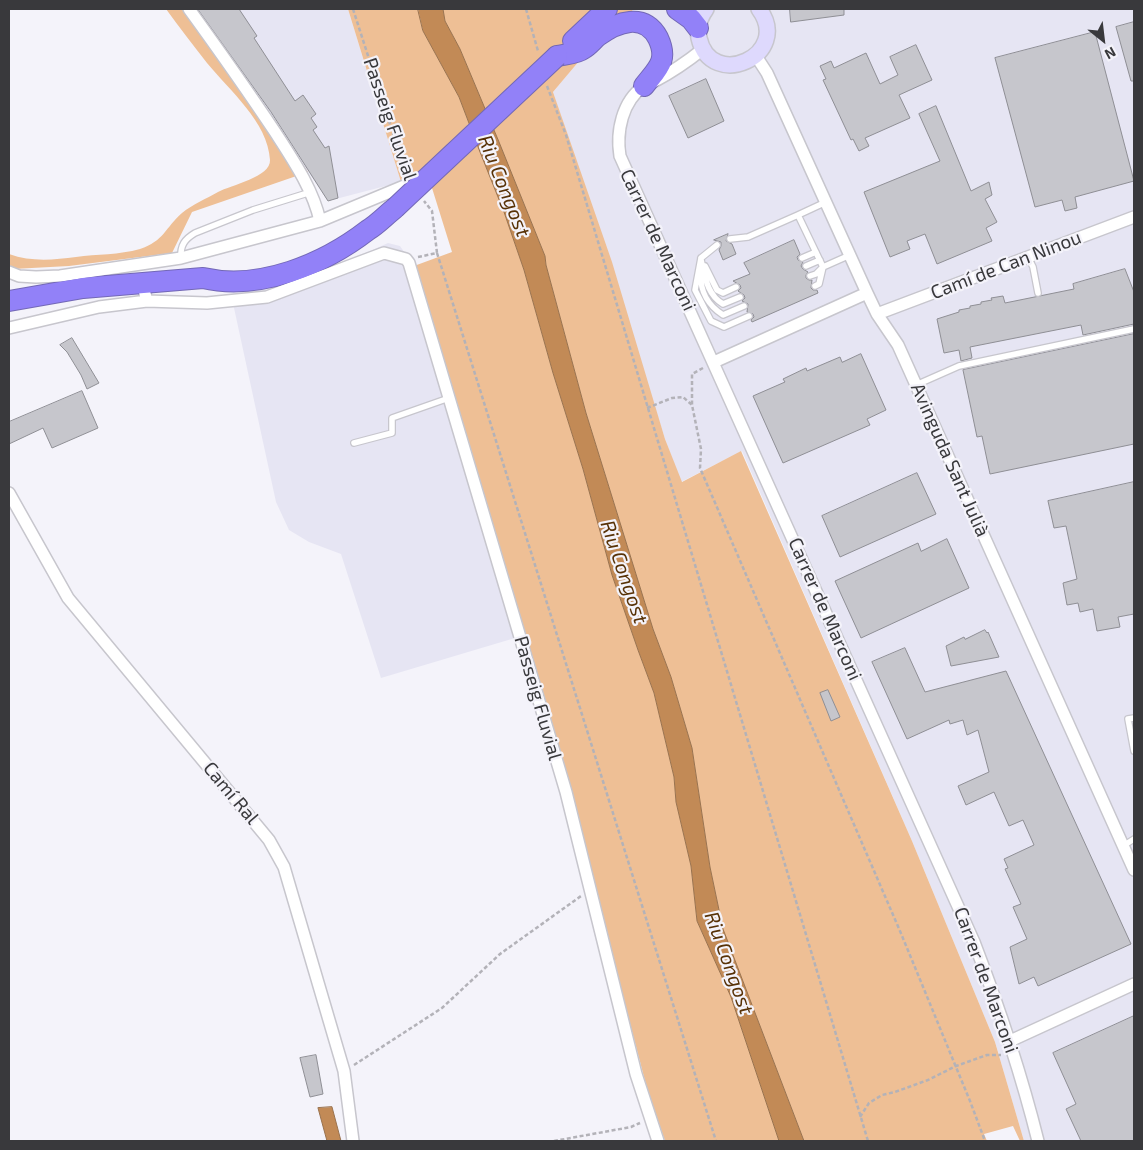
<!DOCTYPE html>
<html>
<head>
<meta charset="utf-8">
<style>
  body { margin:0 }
  #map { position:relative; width:1143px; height:1150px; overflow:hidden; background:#f4f3fa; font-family:"Exo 2",sans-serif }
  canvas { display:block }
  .frame { position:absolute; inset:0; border:10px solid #39393c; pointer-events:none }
  .north { position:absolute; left:1078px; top:15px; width:50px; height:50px; -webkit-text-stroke:4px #f4f3fa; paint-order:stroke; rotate:151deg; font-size:14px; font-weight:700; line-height:20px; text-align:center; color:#39393c }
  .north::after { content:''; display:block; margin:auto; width:18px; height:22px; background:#39393c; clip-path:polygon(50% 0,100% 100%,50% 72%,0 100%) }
</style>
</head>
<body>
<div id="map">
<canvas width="1143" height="1150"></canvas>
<div class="frame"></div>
<div class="north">N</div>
</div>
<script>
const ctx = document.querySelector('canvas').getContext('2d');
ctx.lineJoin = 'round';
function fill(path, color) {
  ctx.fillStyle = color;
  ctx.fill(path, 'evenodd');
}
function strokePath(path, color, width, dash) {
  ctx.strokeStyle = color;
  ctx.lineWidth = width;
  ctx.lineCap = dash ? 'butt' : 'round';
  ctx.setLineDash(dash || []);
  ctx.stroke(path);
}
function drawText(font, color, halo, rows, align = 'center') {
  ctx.font = font + ' "Exo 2",sans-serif';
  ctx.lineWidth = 4.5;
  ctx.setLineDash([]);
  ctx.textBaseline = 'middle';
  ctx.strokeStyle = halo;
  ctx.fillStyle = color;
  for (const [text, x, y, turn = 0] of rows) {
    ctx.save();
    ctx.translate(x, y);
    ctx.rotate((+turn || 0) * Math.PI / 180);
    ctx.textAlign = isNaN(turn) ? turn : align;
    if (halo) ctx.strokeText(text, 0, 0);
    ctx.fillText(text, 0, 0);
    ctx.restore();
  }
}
fill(new Path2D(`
  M197,9H348L401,182L328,201Z
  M634,9H1134V1141H1024L995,1042L912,841L742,451L681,482L665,439L553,92L580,60Z
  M388,243L400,246L414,266L525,635L381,678L341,554L309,542L289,530L276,502L231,294L275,288L330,269Z`), '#e6e5f3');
fill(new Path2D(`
  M166,9H197L308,172L192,212L172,253L69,266L13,269L9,267V254C31,262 53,260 76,257C97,254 119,255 140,249C164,241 165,228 182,213C193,204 206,199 218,192C231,185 271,177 270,160C268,122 229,90 207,63C193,45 179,27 166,9Z
  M348,9H418L423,31L459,97L480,152L504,212L524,270L553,373L583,469L612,575L638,650L654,693L674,777L676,802L691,866L697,921L731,997L779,1141H665L648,1092L611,952L414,266L452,252L427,172L401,182Z
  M443,9H634L580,60L553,92L612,262L665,439L682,482L741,451L912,841L995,1042L1024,1141H1020L1013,1126L984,1134L987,1141H804L723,929L710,867L692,748L671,677L653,629L586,413L546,265L545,256L499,142L460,49L445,21Z`), '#eebf95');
const water = new Path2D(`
  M418,9H443L445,21L460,49L499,142L545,256L546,265L586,413L653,629L671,677L692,748L710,867L723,929L804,1141H779L731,997L697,921L691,866L676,802L674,777L654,693L638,650L612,575L583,469L553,373L524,270L504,212L480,152L459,97L423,31Z
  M332,1107L341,1141H327L318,1108Z`);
fill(water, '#c28a56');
strokePath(water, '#99724e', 1);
const building = new Path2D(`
  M198,9H239L257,36L254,38L295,101L303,95L316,114L311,118L317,127L313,130L325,148L329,146L338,198L328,201L271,112Z
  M790,9H844V15L791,22Z
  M1134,22V81H1131L1116,27Z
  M1095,32L1134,181L1075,197L1077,208L1065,211L1062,200L1035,207L995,58Z
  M916,45L932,80L899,95L910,118L865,138L869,146L859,151L853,139L851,140L823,80L826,79L820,66L831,61L834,68L866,53L880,84L898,75L890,57Z
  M706,79L724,121L688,138L669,96Z
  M936,106L971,191L989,182L992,195L985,199L997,222L986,228L992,241L937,264L925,234L907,241L910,249L890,257L864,192L940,161L919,114Z
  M728,234L726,241L732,244L736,254L723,260L719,250L721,246V242L714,240Z
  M794,240L800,254L797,257L798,260L803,262L801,266L803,269L808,272L806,275V278L809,280H812L811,288L813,290H817L818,293L752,322L751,320L754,317L753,314L747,312L748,304L742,301L745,298L744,295L738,291L741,288L740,285L733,281L750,274L744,263Z
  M1125,269L1134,292V324L1083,335L1081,325L970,347L972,358L961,361L959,350L944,353L937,319L959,312V310L970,308V306L981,304V302L992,300L991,298L1003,296L1005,303L1074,289L1073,284Z
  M1134,334V444L990,474L982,436L977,437L963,370Z
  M72,338L99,383L87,389L81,375L67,352L60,345Z
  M861,354L886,410L867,419L870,425L783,463L753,396L785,382L783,379L806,368L807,371L840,357L842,362Z
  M82,391L98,428L52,448L43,428L9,444V422Z
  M917,473L936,514L840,557L822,516Z
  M1134,482V614L1118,617L1120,627L1097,631L1093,609L1080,612L1078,603L1067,605L1063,583L1077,579L1066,526L1054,528L1048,501Z
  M947,539L969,588L861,638L835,581L918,543L921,551Z
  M985,630L987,633L988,632L999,657L951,666L946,646L964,637L965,639Z
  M905,648L925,692L1006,671L1131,944L1038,986L1034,977L1019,984L1010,947L1027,939L1013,907L1021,904L1005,869L1008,868L1004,859L1034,845L1023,820L1009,826L994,792L966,805L958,786L989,772L978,730L967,735L963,720L950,724L949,720L907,739L872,662Z
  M828,690L840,717L831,721L820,693Z
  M1134,1016V1141H1081L1066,1109L1076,1104L1053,1053Z
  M316,1055L323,1094L310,1097L300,1058Z`);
fill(building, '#c6c6cc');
strokePath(building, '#8f8f95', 1);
const lane = new Path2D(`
  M798,215L826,202
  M730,239L748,237L798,215L823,267
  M1028,257L1033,267L1038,293
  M181,258C180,245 185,239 195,233L253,210L311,192
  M701,258L695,290L711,321L724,327L749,316
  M701,258L717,245
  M802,258L816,252
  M701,260C705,276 707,295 723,304L740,297
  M705,266L717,290L723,293L736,287
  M806,266L820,260
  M701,275C700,292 709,306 723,315L744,306
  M810,276L816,274L823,267L850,255
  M815,286L819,284L823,267
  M916,385L959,366L1134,329
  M354,443L392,433V418L449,398
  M1134,718L1128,719L1134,751
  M1123,846L1134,839`);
const street = new Path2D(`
  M189,9C218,49 247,90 275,132C293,160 313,189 320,221
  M703,49C688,61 672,72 655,81C652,83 647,84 644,86C622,101 616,132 620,156L974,942C999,1007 1021,1073 1038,1141
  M756,56L767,73L867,293L877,314L898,345L916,385L1134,870
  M9,272L19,276L36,277L60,276L181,258L320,221L409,184
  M144,290L147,301L207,303L267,297L384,253L406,259L409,263L566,792L636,1074L658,1141
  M877,314L1134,217
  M9,328L99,307L147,301
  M714,362L867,293
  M9,493L68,598L269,840L284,867L344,1071L353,1141
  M1010,1041L1134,984`);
const secondary = new Path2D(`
  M706,9C700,17 697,28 699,38C711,92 793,55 759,9`);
const highway = new Path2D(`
  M677,9L691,19L698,28
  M573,41L607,9
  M557,56C565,54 576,54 583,49C589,46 593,40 598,36C617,22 644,12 658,38C669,61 657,69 644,86
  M9,301L83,288L203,278C260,291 324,264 368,230C378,224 386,215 395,208`);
strokePath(lane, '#c7c6cd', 8);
strokePath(street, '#c7c6cd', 14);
strokePath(secondary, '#c7c6cd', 18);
strokePath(highway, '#7368b6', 22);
strokePath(new Path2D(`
  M353,9L406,174
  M526,9L538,51
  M547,86L566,135L868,1141
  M437,253L716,1141
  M418,257L437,253L432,211L424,201
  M703,368L692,374V405L701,449L700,468L900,931L970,1101L985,1141
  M647,408L672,398L683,397L692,405
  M354,1065L442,1008L500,954L581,896
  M860,1117L869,1103L882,1095L895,1092L928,1080L956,1066L987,1055H1001
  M554,1141L631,1127L640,1123`), '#b3b2b8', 2.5, [4, 2.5]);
strokePath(lane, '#fff', 5.5);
strokePath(street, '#fff', 11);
strokePath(secondary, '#ded9fd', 15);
strokePath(highway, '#9281f8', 20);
const highwayBridge = new Path2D(`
  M395,208L557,56`);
strokePath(highwayBridge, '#7368b6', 22, []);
strokePath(highwayBridge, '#9281f8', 20);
drawText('19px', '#39393c', '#f4f3fa', [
  ["Passeig Fluvial",390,119,71],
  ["Carrer de Marconi",658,240,65],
  ["Camí de Can Ninou",1006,265,-21],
  ["Avinguda Sant Julià",950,460,66],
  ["Carrer de Marconi",825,609,66],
  ["Passeig Fluvial",538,698,74],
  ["Camí Ral",231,793,50],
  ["Carrer de Marconi",986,980,70]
]);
drawText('italic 20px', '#583207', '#f4f3fa', [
  ["Riu Congost",504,186,68],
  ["Riu Congost",624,572,71],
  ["Riu Congost",729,963,70]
]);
</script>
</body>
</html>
